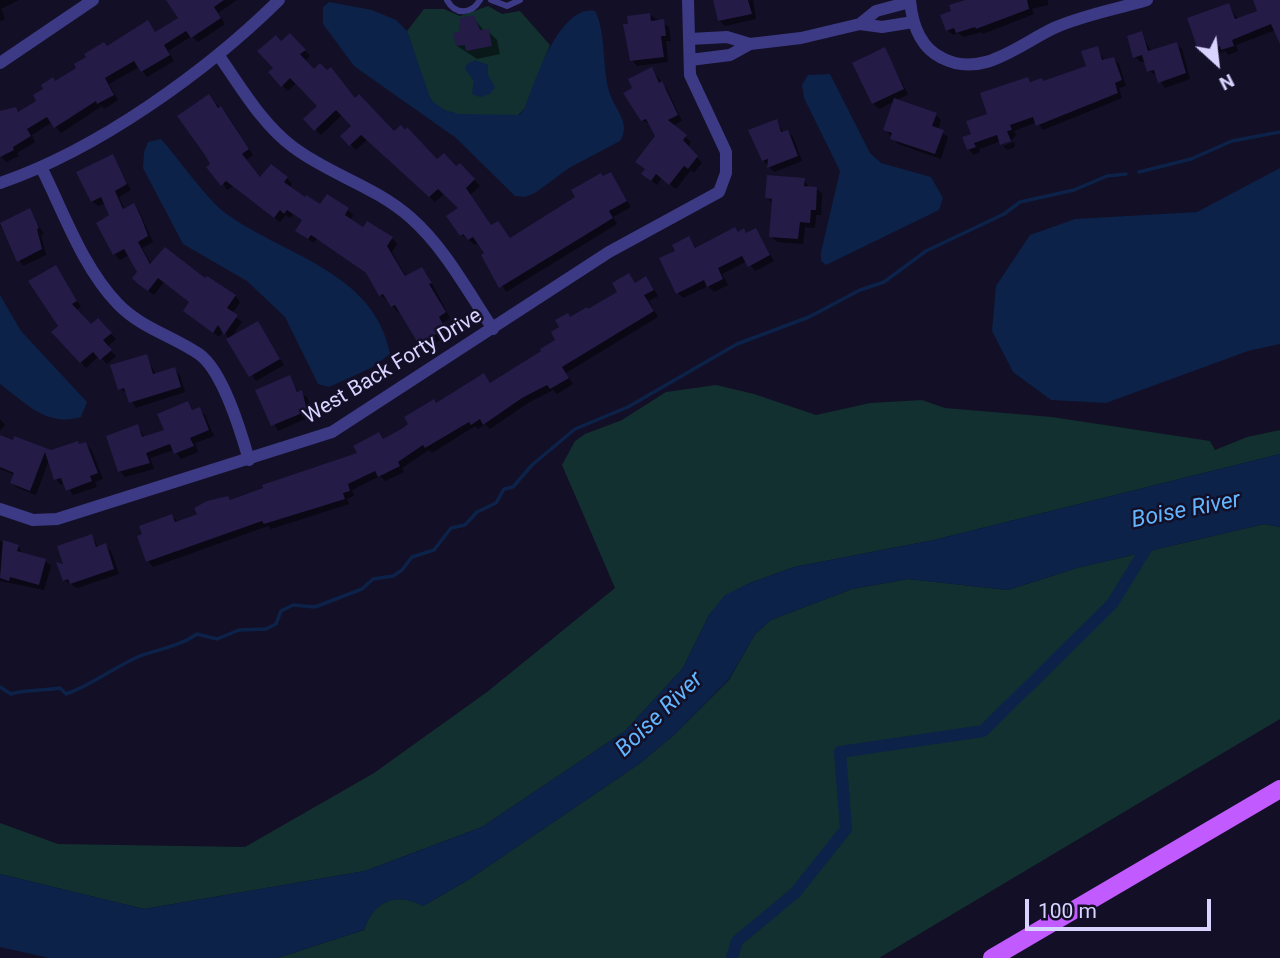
<!DOCTYPE html>
<html>
<head>
<meta charset="utf-8">
<style>
  body { margin:0 }
  #map { position:relative; width:1280px; height:958px; overflow:hidden; background:#130f26; font-family:Roboto,sans-serif }
  canvas { display:block }
  .north { position:absolute; left:1182px; top:28px; width:70px; height:70px; -webkit-text-stroke:5px #130f26; paint-order:stroke; rotate:153deg; font-size:19px; font-weight:700; line-height:28px; text-align:center; color:#d9d4ff }
  .north::after { content:''; display:block; margin:auto; width:24px; height:32px; background:#d9d4ff; clip-path:polygon(50% 0,100% 100%,50% 72%,0 100%) }
  .scale { position:absolute; left:1025px; top:899px; width:186px; height:32px; box-sizing:border-box; border:4px solid #d9d4ff; border-top:0; padding-left:9px; font-size:21px; line-height:24px; white-space:nowrap; color:#d9d4ff; -webkit-text-stroke:5px #130f26; paint-order:stroke }
</style>
</head>
<body>
<div id="map">
<canvas width="1280" height="958"></canvas>
<div class="north">N</div>
<div class="scale">100 m</div>
</div>
<script>
const ctx = document.querySelector('canvas').getContext('2d');
ctx.lineJoin = 'round';
function fill(path, color) {
  ctx.fillStyle = color;
  ctx.fill(path, 'evenodd');
}
function strokePath(path, color, width, dash) {
  ctx.strokeStyle = color;
  ctx.lineWidth = width;
  ctx.lineCap = dash ? 'butt' : 'round';
  ctx.setLineDash(dash || []);
  ctx.stroke(path);
}
function drawText(font, color, halo, rows, align = 'center') {
  ctx.font = font + ' Roboto,sans-serif';
  ctx.lineWidth = 5;
  ctx.setLineDash([]);
  ctx.textBaseline = 'middle';
  ctx.strokeStyle = halo;
  ctx.fillStyle = color;
  for (const [text, x, y, turn = 0] of rows) {
    ctx.save();
    ctx.translate(x, y);
    ctx.rotate((+turn || 0) * Math.PI / 180);
    ctx.textAlign = isNaN(turn) ? turn : align;
    if (halo) ctx.strokeText(text, 0, 0);
    ctx.fillText(text, 0, 0);
    ctx.restore();
  }
}
fill(new Path2D(`
  M488,6L502,14L520,11L550,45L525,108L518,115C493,115 447,123 430,98C423,88 413,46 407,31L424,9H444L460,16Z
  M716,385L754,394L816,415L870,403L922,400L945,408L1052,417L1210,441L1215,450L1247,437L1280,430V454L934,540L794,567L750,583L725,596L709,615L683,668L625,731L482,827L365,871L144,909L0,874V823L58,844L245,847L374,773L487,692L615,588L562,465L575,441L585,434L622,420L666,392Z
  M1264,524L1280,527V719L879,958H277L364,930C374,901 395,891 423,906L468,880L639,764L674,735L729,680L755,634L771,620L852,589L908,579L1008,590L1077,568Z`), '#12302f');
fill(new Path2D(`
  M329,2L372,10L396,20L407,31L431,100L444,110L459,114L519,115L525,108C534,82 560,4 595,11C606,30 602,67 609,91C614,109 632,123 620,141L569,168L535,193L525,197L515,196L456,138L354,66L323,24V7Z
  M475,60L488,65V75L495,87L490,94L480,97L472,94L474,81L465,69L467,64Z
  M830,74L870,153L881,163L931,177L943,198L939,210L826,265L821,261V252L840,171L804,98L802,85L808,75Z
  M161,139C179,159 205,197 224,212C281,255 375,271 390,354L371,368L329,387L318,384L285,317L247,281L183,244L143,168L144,152L148,142Z
  M1280,168V344L1248,351L1106,403L1051,400L1013,372L992,331L996,286L1030,235L1075,219L1197,212Z
  M0,295L21,331L87,402L81,417C46,427 27,404 0,384Z
  M1280,454V527L1264,524L1077,568L1008,590L908,579L852,589L771,620L755,634L729,679L674,735L639,764L468,880L423,906C395,891 374,902 364,930L277,958H49L0,947V874L144,909L365,871L482,827L625,731L683,668L709,615L725,595L750,583L794,567L934,540Z`), '#0c2248');
fill(new Path2D(`
  M0,0H19L1,9L5,19L0,21Z
  M176,0H237L218,13L225,24L198,42L192,36L168,51L174,61L147,77L139,67L109,84L118,100L104,109L102,106L61,133L52,122L32,135L35,142L17,153L19,156L6,162L1,156L0,113L15,109L20,113L39,101L56,83L148,22L156,33L180,19Z
  M715,0H753L756,19L725,26L720,21Z
  M970,0H1048V5L1032,9L1034,14L983,34L981,32L963,37L959,33L953,35L947,30L953,12Z
  M1262,0H1280V34L1276,30L1236,45L1238,51L1228,55L1225,51L1206,58L1201,52L1229,5L1238,20L1259,12Z
  M650,15L669,27L671,41H666L668,62L637,66L632,60Z
  M473,17L485,32L488,31L497,40L500,54L477,59L457,46L461,34Z
  M1141,33L1151,51L1176,44L1182,49L1190,79L1165,88L1157,75L1148,71L1145,61L1141,62L1135,57Z
  M290,35L310,56L305,61L314,71L355,100L394,134L438,162L456,168L460,165L480,186L470,195L492,227L510,239L611,174L631,207L613,217L617,224L506,292L479,242L475,245L462,235L460,209L445,193L435,202L368,139L356,150L343,136L354,126L343,114L321,135L305,119L319,106L297,82L288,91L270,72L275,68L282,43Z
  M1097,48L1105,61L1114,59L1119,64L1126,86L1119,88L1122,98L1043,130L1037,122L1014,131L1016,135L1013,139L1002,145L1001,141L979,149L980,152L974,155L968,149L973,135L989,115L1028,79L1032,83H1044L1088,67Z
  M885,50L908,94L895,101L936,115L941,120L938,130L948,137L941,159L898,144L885,129L895,101L879,109L873,103Z
  M651,69L667,89L682,121L672,126L691,142L688,147L702,163L694,173L691,170L676,189L662,178L657,185L649,179L646,170L657,136L650,124L642,120L634,89Z
  M214,102L227,114L253,155L246,160L261,179L287,178L292,184L289,188L321,207L348,210L353,215L350,221L363,229L392,238L397,244L392,252L407,278L422,269L427,274L450,318L443,323L450,335L425,348L400,310L398,312L381,295L369,275L317,239L314,243L298,231L304,221L293,214L290,218L286,215L280,222L233,186L227,190L213,164Z
  M776,121L784,133L787,132L793,137L802,161L774,172L763,160Z
  M1014,142L1015,147L1007,150L1003,146Z
  M113,156L131,190L119,197L125,210L133,206L139,211L153,242L142,248L152,265L205,280L235,296L240,302L232,314L242,322L231,338L258,323L284,365L256,381L224,331L219,337L191,316V303L164,282L154,295L146,289L129,255L120,260L114,254L112,215L106,203L98,206L92,201Z
  M804,180L809,188L817,189L822,194L821,215H816L815,228L805,227L803,244L777,242L771,236L773,204L767,198Z
  M29,210L44,234L41,235L46,255L23,266L0,225Z
  M743,230L747,234L756,230L774,261L755,271L747,261L722,274L728,285L714,292L708,286L683,298L678,293L677,251L689,239L697,249Z
  M56,267L81,307L76,310L91,326L98,320L116,339L107,347L116,356L107,364L99,356L86,368L53,332L60,326Z
  M629,275L636,284L645,279L651,284L658,296L649,301L658,317L566,373L573,384L557,394L553,390L528,403L490,429L485,424L478,429L475,426L432,453L429,450L402,468L404,472L385,481L380,476L352,490L354,496L347,499L349,504L271,529L268,526L153,567L148,561L172,516L177,521L359,454L379,435L384,440L404,430L436,404L483,375L491,384L558,340L571,319L620,293Z
  M146,356L156,375L174,369L180,375L185,392L136,408L128,394L120,389Z
  M289,378L299,393L307,397L312,416L278,431L258,391Z
  M188,403L194,411L199,409L205,415L214,436L195,443L198,452L181,459L174,450L150,458L154,469L125,477L120,471L137,426L145,438L166,431Z
  M0,419L5,425L0,431Z
  M0,437L51,452L85,444L91,449L103,479L95,482L97,487L73,495L65,483L61,485L56,479L49,460L36,495L18,488L12,483L15,475L0,469Z
  M91,536L99,548L105,546L111,551L119,574L77,588L64,580L66,566Z
  M0,541L18,546L23,555L45,561L51,566L44,590L0,581Z`), '#0007');
strokePath(new Path2D(`
  M1139,172L1191,159L1232,141L1280,132
  M0,687L11,694C28,689 43,691 60,688L66,694C92,685 114,667 140,656C160,649 180,646 197,634L217,639L239,630L266,629L276,624L281,611L293,605L315,607L362,589L373,579L393,576L402,570L412,557L434,550L451,528L465,525L477,512L496,503L504,489L513,487L532,465L575,429L628,407L737,344L809,317L860,290L884,282L926,251L1004,214L1020,202L1074,190L1107,176L1126,174`), '#0c2248', 3.5);
strokePath(new Path2D(`
  M732,958L737,941L795,893L846,829L840,752L983,731L1112,604L1152,539`), '#0c2248', 12);
fill(new Path2D(`
  M166,0H224L214,7L221,18L191,38L186,31L164,45L170,55L141,72L134,61L105,78L114,95L97,104L96,101L54,128L47,117L27,129L31,136L13,147L14,150L0,157V111L16,107L18,112L36,101L33,95L43,89L41,85L53,77L55,81L76,68L74,64L86,57L84,54L104,42L107,46L148,20L155,32L178,18Z
  M713,0H748L752,14L718,21Z
  M965,0H1027L1029,9L976,29L975,27L956,33L954,28L946,31L940,15L951,11L949,5Z
  M1253,0H1280V44L1271,24L1232,40L1234,46L1221,50L1220,46L1199,53L1187,18L1229,3L1235,19L1257,11Z
  M650,13L651,21L664,19L666,36H661L664,57L630,61L623,24H628L627,16Z
  M474,15L480,30L489,29L492,46L466,51L465,45L456,46L453,33L459,32L460,18Z
  M1142,31L1148,51L1177,42L1186,73L1158,83L1154,70L1147,72L1142,55L1133,58L1127,36Z
  M290,33L306,50L300,54L314,69L320,63L327,70L331,67L355,98L359,94L394,131L401,125L405,130L407,127L437,159L444,153L456,166L460,163L475,179L466,188L491,225L498,221L510,238L575,197L571,190L601,173L603,176L611,172L627,201L609,211L613,218L499,288L481,255L484,253L473,237L468,240L463,234L460,236L446,216L458,208L438,189L429,197L361,135L349,146L340,136L351,126L336,110L314,131L303,119L317,106L290,78L281,87L268,72L273,68L257,51L276,35L281,41Z
  M1098,46L1102,60L1114,57L1122,80L1115,83L1118,93L1036,126L1033,117L1010,125L1012,130L1007,131L1011,141L1000,145L997,135L974,143L976,147L967,150L962,137L971,134L966,121L987,114L980,93L1028,77L1030,82L1042,78L1043,81L1086,66L1081,51Z
  M885,47L904,89L872,104L852,63Z
  M652,67L659,83L662,81L678,115L668,120L687,135L683,140L698,156L688,169L684,166L669,185L656,174L651,181L641,174L645,169L635,162L655,136L646,119L641,121L623,93L632,88L628,79Z
  M209,94L218,108L221,106L249,149L242,154L260,177L271,164L288,177L284,182L305,197L306,195L320,204L327,194L349,208L345,215L363,227L367,221L393,237L387,246L405,276L422,267L432,283L429,284L446,312L439,317L446,329L418,343L395,305L391,307L383,294L379,296L366,273L311,235L308,239L295,231L302,220L287,210L284,214L280,210L274,218L226,181L221,186L206,167L210,164L205,155L177,116Z
  M894,98L937,113L932,126L944,130L935,154L890,139L892,133L883,130Z
  M777,119L781,132L788,130L798,156L767,168L768,159L762,161L748,130Z
  M113,154L127,184L115,191L123,209L134,203L141,217L148,236L138,242L150,264L165,247L205,278L207,276L236,295L227,308L238,315L224,335L218,325L213,333L183,311L189,302L158,278L148,291L138,284L132,278L137,272L124,249L113,255L96,223L109,215L101,197L91,202L76,172Z
  M767,175L805,178L804,186L817,187L816,210H811L810,223L800,222L798,239L769,237L772,199L765,198Z
  M30,208L39,228L37,229L42,249L17,262L0,223Z
  M735,227L738,232L744,228L746,233L756,228L770,255L748,267L742,256L718,268L723,279L707,287L704,280L676,294L659,258L675,251L672,245L689,236L695,248Z
  M56,265L77,301L72,304L91,324L98,318L112,333L103,340L112,350L100,360L93,352L80,363L51,332L58,326L28,281Z
  M629,273L635,283L646,276L654,290L644,295L654,311L562,367L569,378L550,389L547,385L522,398L483,425L480,419L471,425L469,422L425,448L423,445L398,462L400,466L378,477L375,471L348,484L350,491L343,493L345,499L264,524L262,521L146,562L137,536L142,534L139,526L172,514L175,522L197,514L194,508L207,501L228,496L230,500L263,488L262,485L357,453L353,446L379,432L383,439L403,428L408,424L404,417L434,399L436,403L484,373L490,383L541,351L540,349L555,340L551,332L559,327L555,320L568,313L570,317L587,307L588,309L617,292L612,283Z
  M258,321L280,359L249,377L226,339Z
  M147,354L153,374L175,367L181,387L129,403L124,388L118,390L110,365Z
  M290,375L297,392L302,390L307,411L271,426L255,390Z
  M188,401L192,410L200,407L209,430L190,438L194,446L174,454L170,444L146,453L150,463L118,472L106,436L138,424L142,437L164,430L157,414Z
  M0,435L13,440L14,436L51,450L78,441L79,444L86,442L98,473L90,476L92,481L66,491L61,478L54,480L45,452L30,491L10,483L14,473L0,467Z
  M92,534L96,547L106,543L114,569L70,584L68,579L63,581L56,562L63,564L57,546Z
  M3,540L19,545L17,551L46,559L39,585L10,577L9,581L0,578Z`), '#241b47');
strokePath(new Path2D(`
  M447,0C455,15 471,15 480,0
  M491,0L507,6L520,0`), '#3d3a85', 6);
strokePath(new Path2D(`
  M910,0C912,23 919,47 942,58C982,79 1018,45 1054,28C1083,15 1117,9 1147,0
  M860,24L876,11L910,2
  M690,39L727,37L750,44
  M219,56C241,87 262,124 293,147C330,175 375,186 411,218C445,248 468,292 493,329
  M690,60L730,55L750,44L801,38L860,24L882,27L913,22
  M0,63L93,0
  M42,169C64,213 83,268 118,304C141,328 173,336 199,354C223,371 241,432 249,460
  M0,183C97,150 206,72 279,0
  M0,509L33,520L57,519L332,432L609,252L719,192L726,173V152L690,75L688,0`), '#3d3a85', 12);
strokePath(new Path2D(`
  M992,958L1280,789`), '#c25bff', 18);
drawText('21px', '#d9d4ff', '#130f26', [
  ["West Back Forty Drive",393,367,-31]
]);
drawText('italic 23px', '#62b6ff', '#130f26', [
  ["Boise River",1186,511,-11],
  ["Boise River",660,715,-44]
]);
</script>
</body>
</html>
